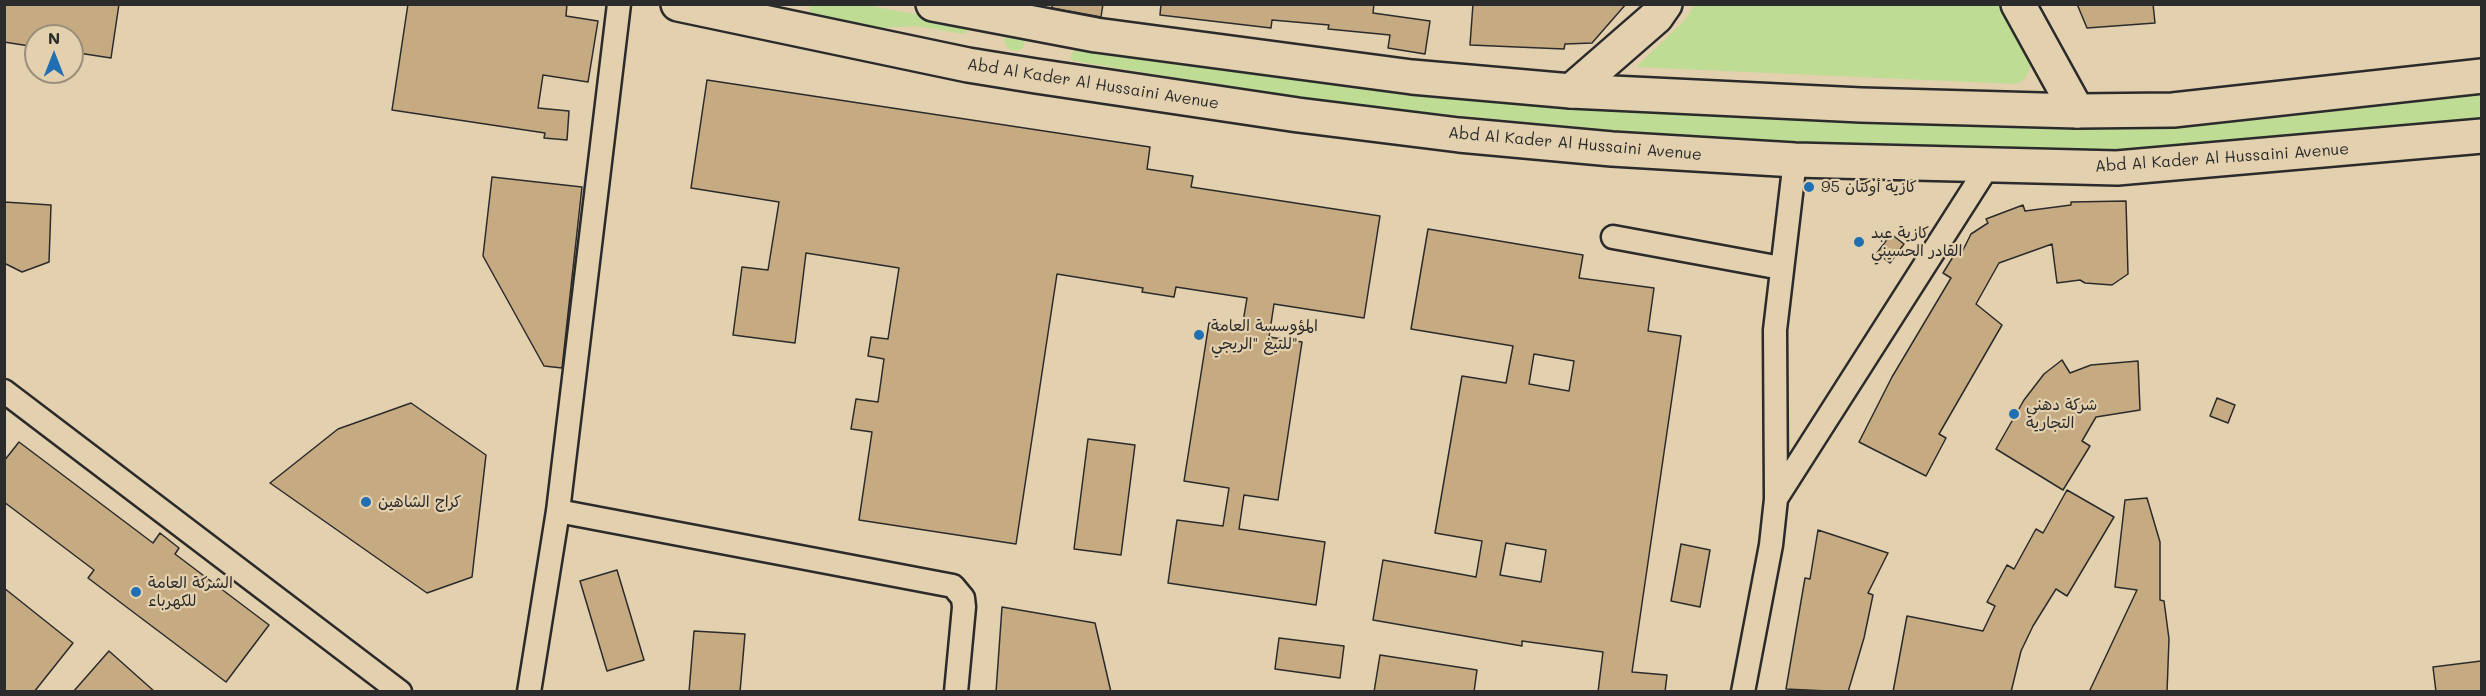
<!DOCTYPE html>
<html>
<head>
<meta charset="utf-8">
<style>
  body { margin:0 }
  #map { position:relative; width:2486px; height:696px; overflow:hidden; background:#e3d0ae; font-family:Mali,sans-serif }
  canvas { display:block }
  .frame { position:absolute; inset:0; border:6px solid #2b2b2b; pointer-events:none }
  .north { position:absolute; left:24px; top:24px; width:60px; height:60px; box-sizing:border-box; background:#e3d0ae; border:2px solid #998e7a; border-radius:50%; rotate:0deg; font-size:16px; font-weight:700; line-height:24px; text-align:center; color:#2b2b2b }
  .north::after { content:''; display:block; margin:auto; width:21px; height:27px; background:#1f6fb2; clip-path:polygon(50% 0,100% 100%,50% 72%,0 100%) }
</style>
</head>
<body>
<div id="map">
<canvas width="2486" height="696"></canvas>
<div class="frame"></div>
<div class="north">N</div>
</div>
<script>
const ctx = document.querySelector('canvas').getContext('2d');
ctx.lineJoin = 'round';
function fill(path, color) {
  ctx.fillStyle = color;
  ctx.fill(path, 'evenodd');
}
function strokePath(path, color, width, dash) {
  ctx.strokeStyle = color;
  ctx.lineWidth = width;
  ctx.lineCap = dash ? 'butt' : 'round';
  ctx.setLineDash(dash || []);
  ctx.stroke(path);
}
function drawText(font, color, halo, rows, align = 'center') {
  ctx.font = font + ' Mali,"Playpen Sans Arabic",sans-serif';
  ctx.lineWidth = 4.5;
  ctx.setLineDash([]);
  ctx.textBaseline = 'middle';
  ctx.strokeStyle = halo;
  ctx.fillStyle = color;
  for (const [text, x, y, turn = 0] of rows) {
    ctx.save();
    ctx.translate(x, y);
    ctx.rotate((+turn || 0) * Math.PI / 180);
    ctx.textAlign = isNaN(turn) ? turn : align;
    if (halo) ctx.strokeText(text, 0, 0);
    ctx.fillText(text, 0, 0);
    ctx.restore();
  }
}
fill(new Path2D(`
  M1695,4L2005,5L2031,62C2030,72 2026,80 2016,84L1636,67L1685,20Z
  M809,5H865L965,23L968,27L967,32L963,34L916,26L882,28L810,13Z
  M1006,35L1025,37L1024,47L1018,51L1010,50L1004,42Z
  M1075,50L1126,56L1148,52L1545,101L1834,121L2098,127L2258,120L2481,95L2482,120L2116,154L1841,146L1611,130L1339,104L1074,61L1070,57Z`), '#bedc94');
const building = new Path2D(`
  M4,4H119L111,58L72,52V36H36V47L4,42Z
  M408,4H567L566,16L598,21L588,82L543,75L538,108L569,111L567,140L544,138L545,133L392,110Z
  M1052,4H1103L1101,17L1052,8Z
  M1161,4H1374L1373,13L1430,21L1425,54L1388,48L1390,35L1328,29L1329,25L1272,20L1271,28L1160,15Z
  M1473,4H1626L1592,43L1565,44L1564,49L1470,45Z
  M2077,4H2153L2155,23L2087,28Z
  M707,80L1150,147L1147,169L1193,176L1191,187L1380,216L1364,318L1274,304L1269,337L1302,342L1278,500L1244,495L1239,529L1325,542L1316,605L1168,583L1177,520L1223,526L1229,488L1184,481L1209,323L1242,328L1247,298L1176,287L1174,297L1142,292L1143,288L1057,274L1016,544L859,520L872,432L851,429L856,399L878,402L884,359L868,356L871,337L888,339L899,268L806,253L795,343L733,335L742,267L768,270L779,202L691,188Z
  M492,177L582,187L562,368L544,366L483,256Z
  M2126,201L2128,274L2112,285L2085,283L2080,280L2057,283L2052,244L1999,263L1976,304L2002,325L1939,434L1946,438L1926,476L1859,442L1892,377L1951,278L1943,273L1956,252L1961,254L1971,234L1988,223L1986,219L2023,205L2025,211L2071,205V202Z
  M4,202L51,205L49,262L22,272L4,263Z
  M1428,229L1583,255L1579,278L1654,288L1648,331L1681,336L1632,672L1667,675L1665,692H1598L1603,652L1522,641V646L1373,620L1383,560L1476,577L1482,541L1435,533L1462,376L1506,383L1513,346L1411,329ZM1534,354L1574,361L1569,391L1529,384ZM1506,543L1546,550L1541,582L1500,575Z
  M1891,234L1904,244L1890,263L1877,253Z
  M2062,360L2070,373L2091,365L2138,361L2140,410L2096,417L2082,441L2090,446L2063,490L1996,449L2024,400L2044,374Z
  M2217,398L2235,405L2228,423L2210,416Z
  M411,403L486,455L472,577L427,593L270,483L338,429Z
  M1088,439L1135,445L1121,555L1074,549Z
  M19,442L153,543L160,533L179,548L175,554L269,625L226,682L88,578L94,570L4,502V461Z
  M2067,490L2114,517L2067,596L2056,589L2033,626L2021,651L2011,692H1893L1907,616L1983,631L1995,606L1987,602L2007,565L2014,569L2036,529L2043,533Z
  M2147,498L2160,542V600L2164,601L2169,639L2167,692H2089L2137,590L2115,587L2125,500Z
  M1818,530L1888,553L1868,593L1873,595L1864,638L1848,692L1786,689L1805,578L1810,579Z
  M1681,544L1710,550L1700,607L1671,601Z
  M617,570L644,660L607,671L580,581Z
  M4,588L73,643L34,692H4Z
  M1002,607L1095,623L1111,692H996Z
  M694,631L745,634L740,692H689Z
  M1279,638L1344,646L1340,678L1275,669Z
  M109,651L155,692H73Z
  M1380,655L1477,670L1474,692H1374Z
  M2481,661V692H2436L2433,667Z`);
fill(building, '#c6ab82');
strokePath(building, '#2b2b2b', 1.5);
const street = new Path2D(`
  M1613,237L1781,268
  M4,391L400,692
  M1777,497L1988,166
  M558,511L953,586L963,598L964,607L956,692
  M529,692L558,511L619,4
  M1743,692L1771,545L1776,499L1775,330L1795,160`);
const secondary = new Path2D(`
  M2018,4L2077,111
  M1571,91L1656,17L1665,4`);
const primary = new Path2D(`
  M678,4L968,65L1036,76L1298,115L1459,135L1612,149L1795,160L2117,168L2482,136
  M933,4L1096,35L1412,77L1571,91L1861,105L2077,111L2173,110L2482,76`);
strokePath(street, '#2b2b2b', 27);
strokePath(secondary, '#2b2b2b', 38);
strokePath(primary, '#2b2b2b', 38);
strokePath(street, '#e3d0ae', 22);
strokePath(secondary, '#e3d0ae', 33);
strokePath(primary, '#e3d0ae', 33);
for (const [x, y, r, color] of [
  [1809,187,6,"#1f6fb2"],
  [1859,242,6,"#1f6fb2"],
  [1199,335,6,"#1f6fb2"],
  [2014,414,6,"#1f6fb2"],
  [366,502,6,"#1f6fb2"],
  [136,592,6,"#1f6fb2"]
]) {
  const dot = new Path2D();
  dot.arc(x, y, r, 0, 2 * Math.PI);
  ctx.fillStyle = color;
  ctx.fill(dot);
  strokePath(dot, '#e3d0ae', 2);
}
drawText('16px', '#2b2b2b', '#e3d0ae', [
  ["Abd Al Kader Al Hussaini Avenue",1093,84,9],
  ["Abd Al Kader Al Hussaini Avenue",1575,144,5],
  ["Abd Al Kader Al Hussaini Avenue",2222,158,-4]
]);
drawText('16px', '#2b2b2b', '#e3d0ae', [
  ["كازية أوكتان 95",1821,187],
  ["كازية عبد",1871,233],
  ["القادر الحسيني",1871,251],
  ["المؤوسسة العامة",1211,326],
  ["للتيغ \"الريجي\"",1211,344],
  ["شركة دهني",2026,405],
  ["التجارية",2026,423],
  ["كراج الشاهين",378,502],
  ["الشركة العامة",148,583],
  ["للكهرباء",148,601]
], 'left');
</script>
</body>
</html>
